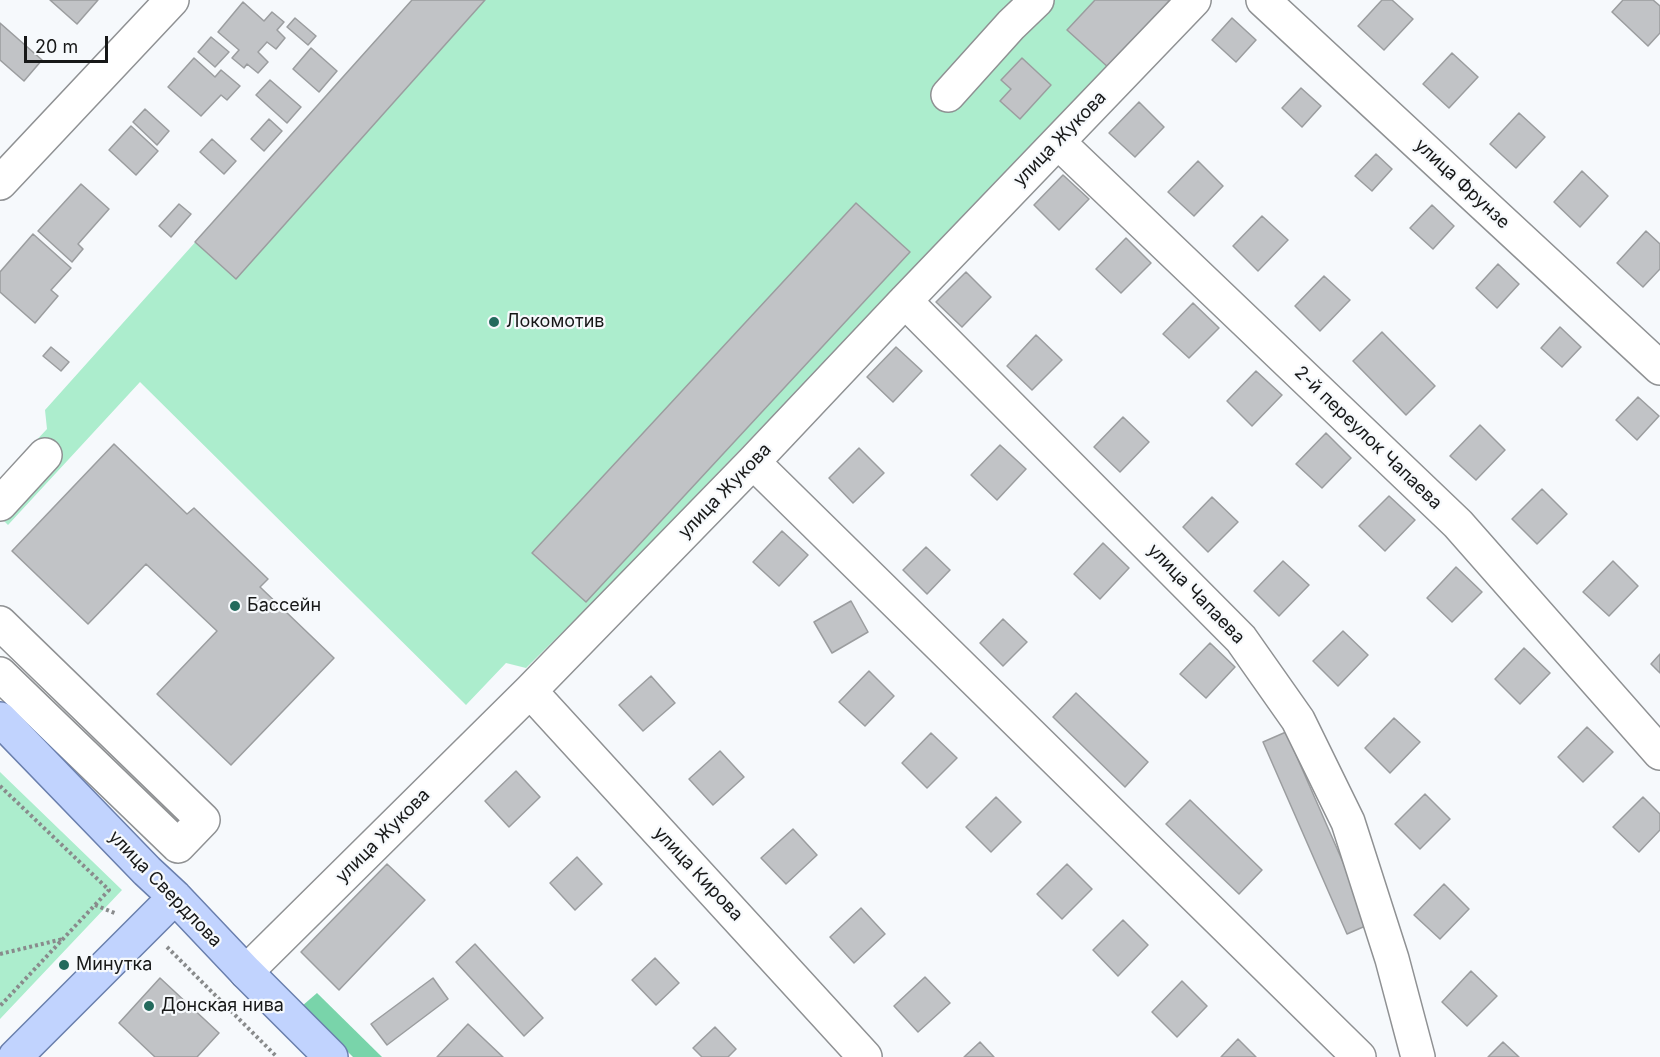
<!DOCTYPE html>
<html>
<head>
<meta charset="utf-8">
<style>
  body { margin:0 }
  #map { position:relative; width:1660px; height:1057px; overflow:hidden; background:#f6f9fc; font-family:Inter,sans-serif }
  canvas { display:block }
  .scale { position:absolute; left:24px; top:36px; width:84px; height:27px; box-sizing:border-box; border:3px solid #171818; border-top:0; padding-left:8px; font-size:18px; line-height:21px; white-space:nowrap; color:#171818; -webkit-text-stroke:4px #f6f9fc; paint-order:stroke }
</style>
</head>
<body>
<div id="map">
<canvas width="1660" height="1057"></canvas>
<div class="scale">20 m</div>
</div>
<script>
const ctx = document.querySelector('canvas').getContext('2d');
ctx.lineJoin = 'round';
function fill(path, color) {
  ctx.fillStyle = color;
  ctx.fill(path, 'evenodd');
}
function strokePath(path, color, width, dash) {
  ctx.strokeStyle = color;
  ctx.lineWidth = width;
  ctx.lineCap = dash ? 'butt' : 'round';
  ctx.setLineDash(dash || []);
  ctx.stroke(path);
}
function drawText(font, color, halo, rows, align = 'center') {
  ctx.font = font + ' Inter,sans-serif';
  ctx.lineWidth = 4.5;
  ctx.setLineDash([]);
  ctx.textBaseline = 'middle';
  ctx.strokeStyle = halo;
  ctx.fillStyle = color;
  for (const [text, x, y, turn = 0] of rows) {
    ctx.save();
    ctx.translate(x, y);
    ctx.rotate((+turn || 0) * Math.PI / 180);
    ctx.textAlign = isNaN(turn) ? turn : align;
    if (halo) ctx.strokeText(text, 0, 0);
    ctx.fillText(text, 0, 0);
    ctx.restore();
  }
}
fill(new Path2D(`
  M412,0H1170L1109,68L590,605L526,668L506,663L466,705L140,382L8,525L0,517V479L47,429L45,410Z
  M0,772L122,890L0,1019Z`), '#acedcd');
fill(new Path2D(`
  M317,993L382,1057H353L302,1006Z`), '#79d4aa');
const building = new Path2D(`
  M50,0H98L77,24Z
  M412,0H485L236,279L195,242Z
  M1095,0H1170L1109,68L1067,30Z
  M1382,0H1392L1413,19L1384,50L1358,26Z
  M1623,0H1653L1660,6V33L1648,46L1612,12Z
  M243,2L264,21L272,12L284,22L277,30L285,38L276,49L267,42L258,52L268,62L258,73L247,64L244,68L232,58L239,50L218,32Z
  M295,18L316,36L308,45L287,27Z
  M1232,18L1256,40L1236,62L1212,40Z
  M0,23L42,60L24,81L0,60Z
  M211,37L229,52L215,67L198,52Z
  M311,48L337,71L319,92L293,69Z
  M1452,53L1478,77L1449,108L1423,84Z
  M194,58L215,77L221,70L240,86L227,100L221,95L201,116L168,87Z
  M1022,58L1051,85L1020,119L1000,101L1011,89L1001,80Z
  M270,80L301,107L287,123L256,95Z
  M1301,88L1321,106L1302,127L1282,108Z
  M1139,102L1164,127L1135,157L1109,133Z
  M145,109L169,131L157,145L133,122Z
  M1519,113L1545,137L1516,168L1490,144Z
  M269,119L282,131L264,151L251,139Z
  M131,126L158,151L136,175L109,150Z
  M212,139L236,161L224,174L200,152Z
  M1376,154L1392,169L1372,191L1355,176Z
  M1198,161L1223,186L1194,216L1168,192Z
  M1582,171L1608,196L1580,227L1554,202Z
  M1063,175L1089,199L1059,230L1034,205Z
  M81,184L109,209L78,244L83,249L72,262L38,231Z
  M856,203L910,252L586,602L532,553Z
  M179,204L191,214L171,237L159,226Z
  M1432,205L1454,226L1433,249L1410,228Z
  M1262,216L1288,240L1258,271L1233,246Z
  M1646,231L1660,244V269L1643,287L1617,263Z
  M33,234L71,268L51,290L58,296L35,323L0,292V272Z
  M1126,238L1151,263L1121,293L1096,269Z
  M1498,264L1519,284L1497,308L1476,288Z
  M966,272L991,297L962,327L936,302Z
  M1324,276L1350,300L1320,331L1295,306Z
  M1193,303L1219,328L1189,358L1163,334Z
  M1560,327L1581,347L1562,367L1541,348Z
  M1382,332L1435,386L1406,415L1353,361Z
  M1036,335L1062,360L1032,390L1007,366Z
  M51,347L69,362L61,371L43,356Z
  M896,347L922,371L893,402L867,377Z
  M1256,371L1282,395L1252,426L1227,401Z
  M1638,397L1659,416L1637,440L1616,420Z
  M1123,417L1149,442L1120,472L1094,447Z
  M1480,425L1505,450L1476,480L1450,456Z
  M1326,433L1351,458L1322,488L1296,464Z
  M114,444L187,514L194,508L268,579L260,587L334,658L231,765L157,694L217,631L146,564L88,624L12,551Z
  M1000,445L1026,469L997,500L971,475Z
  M859,448L884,473L853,503L829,478Z
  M1542,489L1567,514L1537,544L1512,519Z
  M1389,496L1415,520L1385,551L1359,526Z
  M1212,497L1238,522L1208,552L1183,527Z
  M782,531L808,555L779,586L753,562Z
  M1103,543L1129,568L1100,599L1074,574Z
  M926,547L950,570L927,594L903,570Z
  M1283,561L1309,585L1279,616L1254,591Z
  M1613,561L1638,586L1609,616L1583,592Z
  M1456,567L1482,592L1452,622L1427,598Z
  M851,601L868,632L832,653L814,622Z
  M1003,619L1027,642L1003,666L980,643Z
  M1343,631L1368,655L1338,686L1313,661Z
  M1210,643L1235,667L1206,698L1180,674Z
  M1524,648L1550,673L1520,704L1495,679Z
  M1660,654V673L1651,664Z
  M869,671L894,696L865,726L839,702Z
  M651,676L675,703L643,731L619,705Z
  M1076,693L1148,762L1125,787L1053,717Z
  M1394,718L1420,742L1390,773L1365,748Z
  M1587,727L1613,752L1583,782L1558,757Z
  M1286,732L1370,924L1347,934L1263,742Z
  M931,733L957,758L927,788L902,763Z
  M720,751L744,777L713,805L689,779Z
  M516,771L540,797L509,827L485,801Z
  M1425,794L1450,819L1420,849L1395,824Z
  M996,797L1021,822L991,852L966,827Z
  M1643,797L1660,814V830L1639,852L1613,827Z
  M1190,800L1262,870L1239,894L1166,824Z
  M793,829L817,855L786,884L761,858Z
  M577,857L602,884L575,910L550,883Z
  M387,864L425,900L339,990L301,952Z
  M1067,864L1092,889L1062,919L1037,894Z
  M1444,884L1469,909L1440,939L1414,915Z
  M861,908L885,934L854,963L830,937Z
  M1123,920L1148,945L1118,976L1093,950Z
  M475,944L543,1018L524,1036L456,962Z
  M655,958L679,983L656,1005L632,980Z
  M1471,971L1497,996L1467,1026L1442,1002Z
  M925,977L950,1003L918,1032L894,1006Z
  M160,978L219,1033L197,1057H155L119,1023Z
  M433,978L448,999L387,1045L371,1024Z
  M1182,981L1207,1006L1177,1037L1152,1012Z
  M468,1024L503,1057H437Z
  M715,1027L736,1049L728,1057H702L693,1048Z
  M1238,1039L1256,1057H1221Z
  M980,1042L994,1057H964Z
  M1503,1042L1519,1057H1488Z`);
fill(building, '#c1c3c6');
strokePath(building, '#9b9d9f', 1.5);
const minor = new Path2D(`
  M1263,0L1660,368
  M948,95L1011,25L1037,0
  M1058,142L1458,524L1660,753
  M0,183L172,0
  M905,301L1241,639L1298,720L1348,822L1392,959L1418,1057
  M753,462L1359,1057
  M0,504L45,455
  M0,623L203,820L178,846L0,674
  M530,691L865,1057
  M246,972L530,691L753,462L905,301L1194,0`);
const major = new Path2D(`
  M0,719L147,871L175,897L246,972L331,1057
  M15,1057L175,897`);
strokePath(minor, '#8f9193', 36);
strokePath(major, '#6a7fad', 36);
strokePath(new Path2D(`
  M0,786L109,890L0,1006
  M95,905L117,914
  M167,947L277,1057
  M0,954L63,939`), '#898b8c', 4, [3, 3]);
strokePath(minor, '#fff', 33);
strokePath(major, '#c1d3fe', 33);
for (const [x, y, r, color] of [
  [494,322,6,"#236a5d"],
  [235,606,6,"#236a5d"],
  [64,965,6,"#236a5d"],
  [149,1006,6,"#236a5d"]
]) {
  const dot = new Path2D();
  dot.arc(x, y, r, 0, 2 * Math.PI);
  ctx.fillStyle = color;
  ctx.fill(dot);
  strokePath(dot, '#f6f9fc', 2);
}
drawText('18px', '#171818', '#f6f9fc', [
  ["улица Жукова",1060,139,-46],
  ["улица Фрунзе",1462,184,43],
  ["2-й переулок Чапаева",1368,438,44],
  ["улица Жукова",725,491,-46],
  ["улица Чапаева",1196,594,46],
  ["улица Жукова",383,836,-45],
  ["улица Кирова",698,874,47],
  ["улица Свердлова",165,889,46]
]);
drawText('18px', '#171818', '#f6f9fc', [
  ["Локомотив",506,322],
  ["Бассейн",247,606],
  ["Минутка",76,965],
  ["Донская нива",161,1006]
], 'left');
</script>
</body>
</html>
